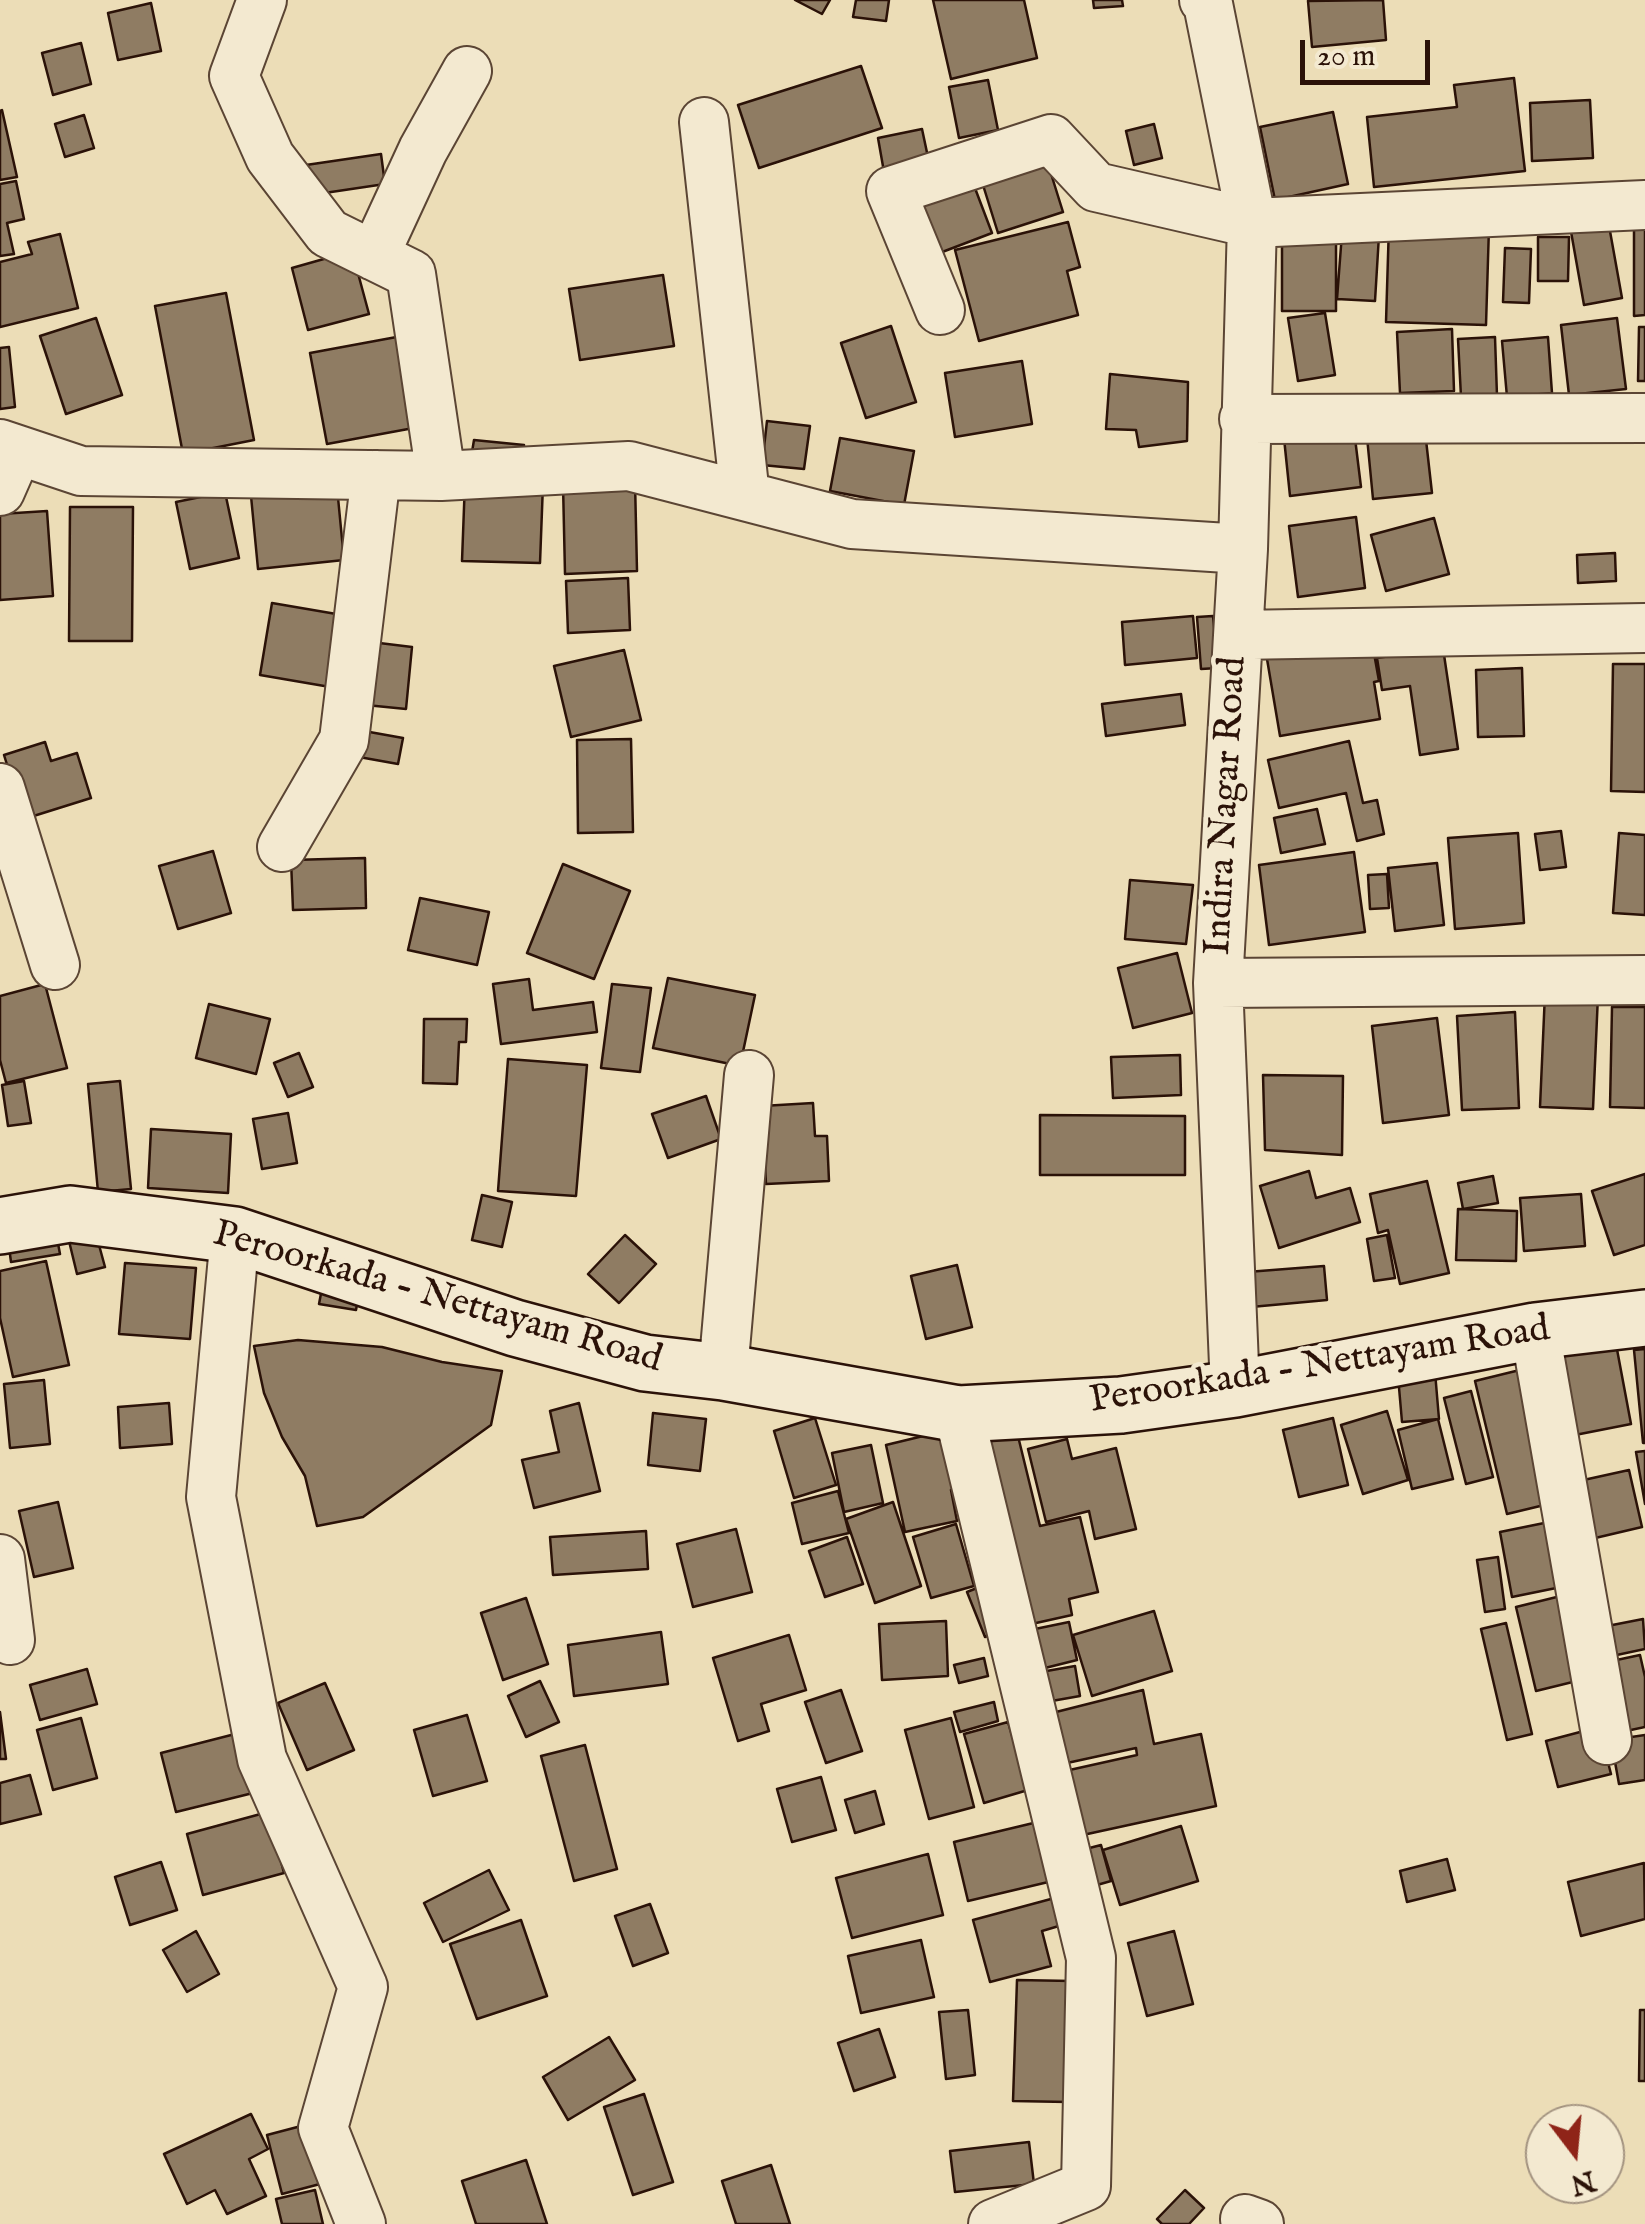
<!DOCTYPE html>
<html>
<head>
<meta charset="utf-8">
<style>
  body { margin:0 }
  #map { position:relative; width:1645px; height:2224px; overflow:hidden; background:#ecddb7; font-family:"IM FELL English",serif }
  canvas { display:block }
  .north { position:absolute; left:1525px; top:2104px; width:100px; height:100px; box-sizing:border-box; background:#f3e9d0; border:2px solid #a39380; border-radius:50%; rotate:164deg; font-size:28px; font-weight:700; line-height:40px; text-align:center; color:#2b1208 }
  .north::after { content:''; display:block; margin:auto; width:35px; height:45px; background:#8f2418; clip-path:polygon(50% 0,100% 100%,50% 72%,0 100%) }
  .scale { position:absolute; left:1300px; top:40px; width:130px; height:45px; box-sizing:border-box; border:5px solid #2b1208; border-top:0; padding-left:12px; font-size:30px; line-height:35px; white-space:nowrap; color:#2b1208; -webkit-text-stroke:8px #f3e9d0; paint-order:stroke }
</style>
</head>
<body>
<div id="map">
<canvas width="1645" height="2224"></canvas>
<div class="north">N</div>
<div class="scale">20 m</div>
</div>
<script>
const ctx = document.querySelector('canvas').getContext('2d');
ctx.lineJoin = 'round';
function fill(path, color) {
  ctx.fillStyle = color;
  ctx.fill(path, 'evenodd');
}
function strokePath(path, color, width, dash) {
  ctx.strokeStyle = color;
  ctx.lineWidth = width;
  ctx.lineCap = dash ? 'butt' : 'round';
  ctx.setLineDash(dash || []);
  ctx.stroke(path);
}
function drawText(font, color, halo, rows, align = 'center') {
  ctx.font = font + ' "IM FELL English",serif';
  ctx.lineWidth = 9;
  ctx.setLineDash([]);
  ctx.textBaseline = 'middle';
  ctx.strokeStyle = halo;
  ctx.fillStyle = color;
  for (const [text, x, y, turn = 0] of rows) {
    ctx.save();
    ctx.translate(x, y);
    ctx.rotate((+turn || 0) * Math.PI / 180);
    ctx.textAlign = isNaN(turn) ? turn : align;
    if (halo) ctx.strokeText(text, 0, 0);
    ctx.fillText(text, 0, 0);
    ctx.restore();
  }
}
const building = new Path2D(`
  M795,0H830L822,14Z
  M856,0H889L886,21L853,17Z
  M933,0H1024L1037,58L951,79Z
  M1093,0H1122L1123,6L1094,8Z
  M1383,0L1386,40L1312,47L1308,1Z
  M151,3L161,51L118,60L108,13Z
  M81,43L91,84L53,95L42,53Z
  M861,66L882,128L759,168L738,105Z
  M1514,78L1525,171L1374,187L1367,117L1457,107L1454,85Z
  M988,80L998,130L959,138L949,87Z
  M1590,100L1593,158L1532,161L1530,103Z
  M2,110L17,177L0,180V111Z
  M1333,112L1348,184L1275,200L1260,127Z
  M84,115L94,148L65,157L55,124Z
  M1154,124L1162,158L1134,165L1126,131Z
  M922,129L929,162L884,172L878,138Z
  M1043,148L1063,212L998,233L978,169Z
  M381,154L385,184L311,195L306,165Z
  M970,175L992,233L937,254L914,196Z
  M16,181L24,219L7,223L14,254L0,256V184Z
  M1608,220L1622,298L1584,305L1570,226Z
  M1068,222L1080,267L1067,271L1078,315L979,341L955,250Z
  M1389,224L1489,227L1486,325L1386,322Z
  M1634,224H1645V315L1634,316Z
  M1282,233H1336V311H1282Z
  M1342,233L1379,235L1375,301L1337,299Z
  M60,234L78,308L0,327V262L32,254L28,242Z
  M1538,237H1569L1568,281H1538Z
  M1505,248L1531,249L1529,303L1503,302Z
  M352,251L369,314L308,330L292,268Z
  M663,275L674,346L580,360L569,289Z
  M226,293L254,440L183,454L155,306Z
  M1325,313L1335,375L1298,381L1288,318Z
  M96,318L122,395L66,414L40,336Z
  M1617,318L1626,389L1569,395L1561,325Z
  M891,326L916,402L866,418L841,343Z
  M1639,327H1645V381H1638Z
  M1452,329L1454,391L1400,393L1397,332Z
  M402,336L419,427L327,444L310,353Z
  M1495,337L1497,396L1461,397L1458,339Z
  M1548,337L1552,393L1507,397L1502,341Z
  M9,347L15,407L0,409V348Z
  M1022,361L1032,424L955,437L945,373Z
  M1110,374L1188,382L1187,441L1139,447L1136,430L1106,429Z
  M767,421L810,426L804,469L762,465Z
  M1354,430L1361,487L1290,496L1284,438Z
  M1425,431L1432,493L1373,499L1367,437Z
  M840,438L914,451L904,505L830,491Z
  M474,440L524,445L522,464L471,458Z
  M465,481L543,484L540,563L462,561Z
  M635,481L637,571L565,574L563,484Z
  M337,487L344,560L258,569L251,496Z
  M225,492L239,558L190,569L176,502Z
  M70,507H133L132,641H69Z
  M47,511L53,596L0,600V514Z
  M1356,517L1365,588L1298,597L1289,526Z
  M1434,518L1449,574L1386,591L1371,535Z
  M1615,553L1616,581L1578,583L1577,555Z
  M628,578L630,630L568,633L566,581Z
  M272,603L348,616L336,688L260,675Z
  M1193,616L1197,658L1125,665L1122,622Z
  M1213,616L1218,668L1201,669L1197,617Z
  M363,641L412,647L406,709L356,704Z
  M1372,642L1379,681L1374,682L1380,719L1280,736L1267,659Z
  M1443,648L1458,749L1420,755L1410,686L1382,690L1377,658Z
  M624,650L641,720L571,737L554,666Z
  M1613,664H1645V792L1611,791Z
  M1522,668L1524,736L1478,737L1476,670Z
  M1181,694L1185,725L1106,736L1102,704Z
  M364,731L403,738L398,764L359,757Z
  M631,739L633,832L578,833L577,740Z
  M1349,741L1363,803L1377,800L1384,834L1357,841L1346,793L1279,808L1268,760Z
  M45,742L51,761L77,753L91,798L24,819L4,755Z
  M1317,809L1325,844L1281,853L1274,818Z
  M1561,831L1566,867L1540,870L1535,834Z
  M1518,833L1524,923L1455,929L1448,838Z
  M1619,833L1645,835V915L1613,913Z
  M213,851L231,913L178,929L159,866Z
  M1354,852L1365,932L1269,945L1259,865Z
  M365,858L366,908L293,910L291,860Z
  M1437,863L1444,925L1395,931L1388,868Z
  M563,864L630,891L594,979L527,953Z
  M1387,874L1389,908L1370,909L1368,875Z
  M1130,880L1193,885L1186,944L1125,939Z
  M420,898L489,912L477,965L408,950Z
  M1177,953L1192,1013L1133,1028L1118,968Z
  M668,978L755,995L740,1066L653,1048Z
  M529,979L533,1010L593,1002L597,1032L501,1044L493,984Z
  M45,984L67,1068L6,1083L0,1060V996Z
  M612,984L651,988L640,1072L601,1068Z
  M1545,993L1598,995L1593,1109L1540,1107Z
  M209,1004L270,1019L256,1074L196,1058Z
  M1612,1007H1645V1108L1610,1107Z
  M1515,1012L1519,1108L1462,1110L1457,1016Z
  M1437,1018L1449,1115L1383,1123L1372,1026Z
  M424,1019H467L466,1042H459L457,1084L423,1083Z
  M299,1053L313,1087L288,1097L274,1063Z
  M1180,1055L1181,1095L1113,1098L1111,1057Z
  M508,1059L587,1065L576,1196L498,1191Z
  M1263,1075L1343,1076L1342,1155L1265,1150Z
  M24,1081L31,1123L8,1126L2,1085Z
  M120,1081L131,1189L98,1192L88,1084Z
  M706,1096L721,1139L668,1158L652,1114Z
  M813,1103L815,1136H827L829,1181L766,1184L762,1106Z
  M288,1113L297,1163L262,1169L253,1119Z
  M1040,1115L1185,1116V1175H1040Z
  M151,1129L231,1134L228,1193L148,1188Z
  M1309,1171L1316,1198L1350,1188L1360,1222L1279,1248L1260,1186Z
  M1645,1174V1245L1614,1255L1592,1191Z
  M1493,1176L1498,1203L1463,1209L1458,1183Z
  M1427,1181L1449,1273L1400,1284L1388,1230L1378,1233L1370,1194Z
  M1581,1194L1585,1246L1524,1251L1520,1198Z
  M482,1195L512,1202L502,1247L472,1240Z
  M1458,1209L1517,1211L1516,1261L1456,1260Z
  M96,1234L105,1267L77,1274L69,1241Z
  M625,1235L656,1264L619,1303L588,1274Z
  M1387,1235L1395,1278L1374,1281L1367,1239Z
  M57,1238L60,1254L11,1262L9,1247Z
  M46,1261L69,1365L13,1377L0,1318V1271Z
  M125,1263L196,1268L190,1339L119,1334Z
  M957,1265L972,1327L926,1339L911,1276Z
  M1324,1266L1327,1300L1251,1307L1247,1272Z
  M323,1283L360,1288L356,1310L319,1304Z
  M298,1340L382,1347L442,1362L502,1371L491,1425L363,1517L317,1526L305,1476L282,1437L264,1393L254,1346Z
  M1616,1344L1631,1424L1575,1435L1561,1355Z
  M1645,1349V1443H1643L1634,1350Z
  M1528,1368L1561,1501L1507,1514L1475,1381Z
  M1435,1372L1439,1419L1402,1422L1398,1376Z
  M44,1380L50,1444L10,1448L4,1384Z
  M1471,1391L1493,1477L1466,1484L1444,1398Z
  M169,1403L172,1444L120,1448L118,1407Z
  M579,1403L600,1491L534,1508L522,1460L559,1452L550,1411Z
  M1387,1411L1408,1480L1363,1494L1341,1425Z
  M653,1413L706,1419L700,1471L648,1465Z
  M815,1418L836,1485L794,1498L774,1431Z
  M1333,1418L1348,1485L1299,1497L1283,1430Z
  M1438,1419L1453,1479L1412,1489L1398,1430Z
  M948,1430L962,1488L951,1490L957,1521L905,1532L886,1445Z
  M1017,1432L1040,1526L1080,1517L1098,1592L1069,1599L1072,1615L1018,1627L975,1441Z
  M1067,1439L1072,1459L1116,1448L1136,1529L1095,1539L1089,1511L1046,1522L1028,1449Z
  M871,1445L883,1503L844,1512L832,1453Z
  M1645,1451V1504L1636,1452Z
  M1629,1470L1642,1527L1591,1539L1579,1481Z
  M838,1491L849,1533L802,1544L792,1503Z
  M58,1502L73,1568L34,1577L19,1511Z
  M893,1502L921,1586L875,1603L846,1519Z
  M1554,1521L1566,1586L1512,1597L1500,1532Z
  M956,1524L974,1586L931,1598L913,1537Z
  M736,1529L752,1592L693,1607L677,1544Z
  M646,1531L648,1569L553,1575L550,1537Z
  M847,1537L863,1584L825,1597L809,1551Z
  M1498,1557L1505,1609L1485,1612L1477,1560Z
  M992,1582L1010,1627L985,1637L967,1592Z
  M1573,1593L1593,1677L1536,1691L1516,1607Z
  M526,1598L548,1664L503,1680L481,1613Z
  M1154,1611L1172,1671L1092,1696L1073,1635Z
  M1643,1619L1645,1649L1598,1659L1592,1629Z
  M946,1621L948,1676L882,1680L879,1624Z
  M1069,1622L1077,1660L1045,1668L1035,1629Z
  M1506,1623L1532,1734L1507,1740L1481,1629Z
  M661,1632L668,1684L574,1696L568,1645Z
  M789,1635L806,1690L761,1704L769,1731L738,1741L713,1658Z
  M1640,1655L1645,1677V1727L1612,1734L1598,1664Z
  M984,1658L988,1676L959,1683L954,1665Z
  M1075,1666L1080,1696L1046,1702L1041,1672Z
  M87,1669L97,1704L40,1720L30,1685Z
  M540,1681L559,1722L526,1737L508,1696Z
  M325,1683L354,1750L307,1770L278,1703Z
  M841,1690L862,1751L826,1763L805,1702Z
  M1143,1690L1154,1744L1201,1734L1216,1806L1069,1838L1056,1773L1137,1755L1136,1748L1067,1763L1056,1712Z
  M994,1702L998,1721L960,1732L954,1712Z
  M0,1712L6,1759H0Z
  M467,1715L487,1781L433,1796L414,1730Z
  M81,1718L97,1778L53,1790L37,1730Z
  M951,1718L974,1807L929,1819L905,1730Z
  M1008,1722L1028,1790L984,1803L964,1734Z
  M1599,1727L1611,1774L1558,1787L1546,1741Z
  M239,1733L253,1793L176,1812L161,1753Z
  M1645,1735V1780L1619,1784L1611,1740Z
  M585,1745L617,1869L574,1881L541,1756Z
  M30,1775L41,1814L0,1824V1783Z
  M821,1777L836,1830L792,1842L777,1789Z
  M875,1791L884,1824L855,1833L845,1800Z
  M268,1812L284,1873L203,1895L187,1834Z
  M1046,1820L1061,1879L968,1901L954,1842Z
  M1181,1826L1198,1881L1120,1905L1103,1850Z
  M1101,1845L1111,1881L1083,1889L1074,1852Z
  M928,1854L943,1915L852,1938L836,1878Z
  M1447,1859L1455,1890L1407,1902L1400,1871Z
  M161,1862L177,1910L130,1925L115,1877Z
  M1644,1863L1645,1919L1581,1936L1568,1882Z
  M489,1870L509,1910L443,1942L424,1903Z
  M1062,1896L1069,1923L1042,1931L1051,1966L990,1982L973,1920Z
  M650,1904L668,1953L633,1966L615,1916Z
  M521,1920L547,1996L477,2019L450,1944Z
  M196,1931L219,1974L187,1992L163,1950Z
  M1174,1931L1193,2004L1147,2016L1128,1943Z
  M921,1940L934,1997L861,2013L848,1956Z
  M1017,1980L1072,1981L1068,2102L1013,2101Z
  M968,2010L975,2075L946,2079L939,2012Z
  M1640,2010H1645V2081H1639Z
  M879,2029L895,2077L854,2091L838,2043Z
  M609,2037L635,2080L568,2120L543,2077Z
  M644,2094L673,2182L633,2195L604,2107Z
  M251,2114L268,2149L249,2159L266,2196L227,2214L215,2190L187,2204L164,2154Z
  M305,2125L320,2184L282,2194L267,2135Z
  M1029,2142L1034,2184L955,2192L950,2151Z
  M526,2160L547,2224H476L462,2181Z
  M771,2165L790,2224H736L722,2181Z
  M315,2190L323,2224H282L276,2199Z
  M1185,2190L1204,2208L1189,2224H1162L1157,2219Z`);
fill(building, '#8f7c63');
strokePath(building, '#2b1208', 2.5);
const street = new Path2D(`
  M262,0L234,76L270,157L328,233L411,274L441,476
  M1204,0L1208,4L1252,223L1243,549L1218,983L1235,1389
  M704,122L745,496
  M374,256L423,150L467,71
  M940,310L891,191L1051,139L1096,187L1252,223L1645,205
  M1244,419L1645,418
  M0,444L81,471L441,476L629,466L852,524L1243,549
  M0,491L18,450
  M1238,635L1645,628
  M0,788L55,965
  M282,847L344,740L376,475
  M1218,983L1645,980
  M235,1235L211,1497L262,1759L363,1987L323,2128L361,2224
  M1535,1331L1607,1740
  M723,1372L749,1075
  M959,1414L1091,1958L1086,2186L993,2224
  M0,1559L10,1640
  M1245,2219L1259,2224`);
const secondary = new Path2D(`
  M0,1226L70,1214L235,1235L515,1328L645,1363L723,1372L959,1414L1121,1405L1235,1389L1535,1331L1645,1318`);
strokePath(street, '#5b4534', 52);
strokePath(secondary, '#2b1208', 60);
strokePath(street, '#f3e9d0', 48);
strokePath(secondary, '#f3e9d0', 55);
drawText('38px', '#2b1208', '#f3e9d0', [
  ["Indira Nagar Road",1228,806,-87],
  ["Peroorkada - Nettayam Road",437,1299,16],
  ["Peroorkada - Nettayam Road",1320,1367,-9]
]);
</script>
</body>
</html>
